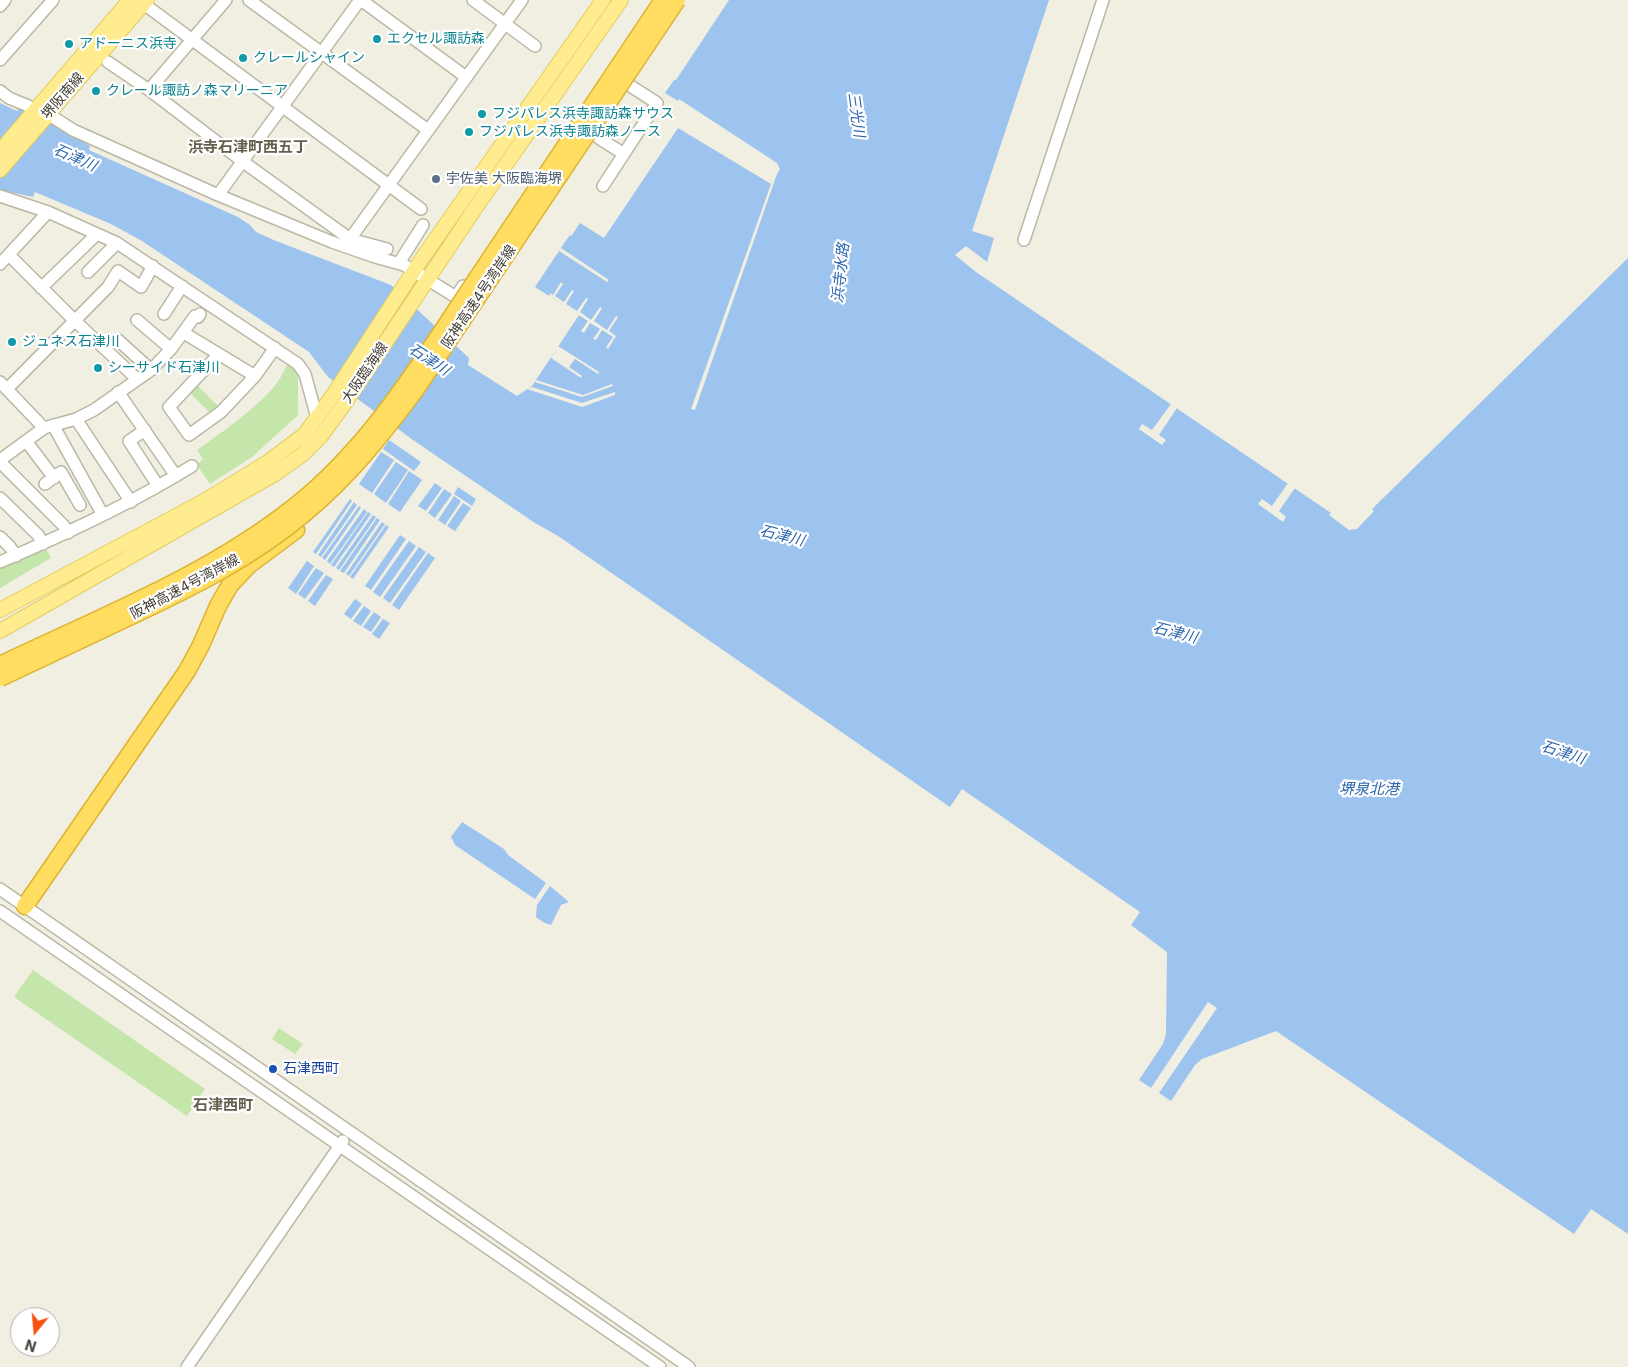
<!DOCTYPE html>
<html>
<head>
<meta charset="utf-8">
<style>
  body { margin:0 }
  #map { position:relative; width:1628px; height:1367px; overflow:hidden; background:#f1efe2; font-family:Inter,sans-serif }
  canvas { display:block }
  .north { position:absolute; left:10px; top:1307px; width:50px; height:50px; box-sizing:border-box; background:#fff; border:1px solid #b4b2ad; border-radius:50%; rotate:197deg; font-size:14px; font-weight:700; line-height:20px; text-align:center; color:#433e33 }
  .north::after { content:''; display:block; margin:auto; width:18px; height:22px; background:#fa5110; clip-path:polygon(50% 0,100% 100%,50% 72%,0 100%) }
</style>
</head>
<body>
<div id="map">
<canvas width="1628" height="1367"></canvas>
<div class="north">N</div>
</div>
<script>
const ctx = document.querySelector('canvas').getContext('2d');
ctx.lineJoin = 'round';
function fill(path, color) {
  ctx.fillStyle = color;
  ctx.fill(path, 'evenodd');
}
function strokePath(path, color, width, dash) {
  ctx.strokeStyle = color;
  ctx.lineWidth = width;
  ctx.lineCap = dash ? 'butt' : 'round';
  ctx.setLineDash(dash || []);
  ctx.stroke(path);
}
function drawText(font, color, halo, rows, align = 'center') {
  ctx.font = font + ' Inter,"Noto Sans JP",sans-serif';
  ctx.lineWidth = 4.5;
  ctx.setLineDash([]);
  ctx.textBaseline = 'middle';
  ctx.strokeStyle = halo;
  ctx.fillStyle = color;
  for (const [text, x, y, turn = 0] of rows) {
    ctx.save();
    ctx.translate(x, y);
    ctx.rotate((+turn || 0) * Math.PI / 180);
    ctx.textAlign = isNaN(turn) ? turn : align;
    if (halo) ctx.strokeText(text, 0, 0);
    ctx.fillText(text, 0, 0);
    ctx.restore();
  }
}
fill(new Path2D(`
  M287,365L298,371V415L252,457L210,484L197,465L203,459L197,450C223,431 251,413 273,388C279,381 283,373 287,365Z
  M196,384L219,407L211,414L189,392Z
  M45,547L51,558L0,588V565Z
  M33,970L205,1089L187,1116L14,997Z
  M279,1028L303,1044L295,1054L272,1039Z`), '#c4e6aa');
fill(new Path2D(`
  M729,0H1049L972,231L994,238L987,262L966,246L955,255L976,272L1331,513L1329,515L1349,530L1357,529L1374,511L1372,509L1628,258V1234L1591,1209L1574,1234L1276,1031L1202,1059L1195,1065L1171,1101L1159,1093L1217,1008L1208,1002L1151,1088L1139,1080L1163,1044L1166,1034L1167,952L1131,925L1140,912L962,789L950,807L558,536L535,523L413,440L328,377L309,352L142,241L111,224L35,192L33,197L0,190V103L17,111L19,107L22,108L23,110L49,122L90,146L89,150L238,217L250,225L256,232L276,241L391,285L469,358L468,365L517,396L532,386L579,315L535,287L569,236L572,235L580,223L604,238L678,128L771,184L780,169L777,163L679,99L678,101L665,93L674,80H676Z
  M389,440L421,462L414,471L383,449Z
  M381,452L394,460L372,493L359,484Z
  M396,462L408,470L386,503L374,494Z
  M409,471L422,480L400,512L388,504Z
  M435,483L442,488L426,511L418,506Z
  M458,487L476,499L472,506L454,494Z
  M444,489L452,494L435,518L428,513Z
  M454,496L461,501L445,525L438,520Z
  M350,499L352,501L316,554L313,552Z
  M354,502L357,505L321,557L318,555Z
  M463,503L471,508L455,531L447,526Z
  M359,506L361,508L325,560L322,558Z
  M364,509L367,512L330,564L327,561Z
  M368,512L371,514L334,567L331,565Z
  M373,515L376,517L339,570L336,568Z
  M377,518L380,520L344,573L340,571Z
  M382,522L385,524L349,576L346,574Z
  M386,525L389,527L353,579L350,577Z
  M400,535L406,539L371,590L365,586Z
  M409,541L416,546L380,597L373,592Z
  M419,547L426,552L390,603L383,598Z
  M428,553L435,558L399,610L392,605Z
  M307,561L314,566L296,594L288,588Z
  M316,568L324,573L305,599L298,594Z
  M326,575L333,579L315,606L308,601Z
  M355,599L362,604L351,619L344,614Z
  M364,606L371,611L361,626L353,621Z
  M374,612L381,617L371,632L363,627Z
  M383,619L390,623L379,639L372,634Z
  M462,822L504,849L508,855L546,883L535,899L455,845L451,837Z
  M550,886L569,902L561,905L551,925L545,923L536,917L537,905Z`), '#9dc3ef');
fill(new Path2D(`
  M778,171L695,410L691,409L771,184Z
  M561,248L609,280L607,282L559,251Z
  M561,282L563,284L555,296L564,302L572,290L574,291L566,304L577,311L586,298L588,299L580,312L591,320L600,307L602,308L594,321L607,330L616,316L618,317L609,331L616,336L608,349L606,347L613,337L602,330L596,340L593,339L600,329L590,323L584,333L581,331L588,321L549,296L550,293L553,295Z
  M558,346L599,372L598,374L575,359L569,367L582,376L581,378L551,358Z
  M536,380L583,395L612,384L613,386L582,397L535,382Z
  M532,387L582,403L615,392V395L582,407L527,389Z
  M1171,404L1177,408L1159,435L1166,440L1162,445L1139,429L1142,424L1152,430Z
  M1288,483L1295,488L1279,511L1286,517L1283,522L1258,504L1262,499L1272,506Z`), '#f1efe2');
const minor = new Path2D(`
  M249,0L428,130
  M361,0L466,77
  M473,0L535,46
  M144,4L421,209
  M0,6L5,0
  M0,60L53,0
  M108,62L149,90L242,161L350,239L387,249
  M149,90L226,0
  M0,91L9,98L48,114L73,130L218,195L332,242L375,257L404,265L456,297L463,286
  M583,128L624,154
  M603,186L657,103L618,78
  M218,195L360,0
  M0,196L48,212L117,243L298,364L305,374L317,418
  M350,239L522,0
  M1024,240L1103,0
  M9,255L74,320L137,379
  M399,263L423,225
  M0,264L48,212
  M88,272L117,243
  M41,288L97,234
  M164,314L182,286
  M137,320L171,349
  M184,333L255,376
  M118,340L151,370
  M219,354L169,407L189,435L221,412L255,376L275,348
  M0,382L44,428
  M7,389L108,287L118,271L141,287L153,266
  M118,392L176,476
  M76,419L131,502
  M53,425L103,515
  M145,430L129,441L158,486
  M26,441L54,478
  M0,460L44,428L76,419L94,410L151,370L171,349L195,316L198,317L200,314
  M0,462L64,526L68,533
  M45,484L61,472L80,505
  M0,498L38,535L43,544
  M0,537L10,547L16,556
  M0,562C66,534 131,504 192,466
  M0,889L689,1367
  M0,911L660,1367
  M187,1367L343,1141`);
const major = new Path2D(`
  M0,151L130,0
  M0,170L147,0
  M0,610L206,500L268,462L305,434L333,395L421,260L603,0
  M0,631L275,474L303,454L321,436L345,403L476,207L621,0`);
const highway = new Path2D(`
  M25,906L187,671L201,645L218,606L230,585L249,565L296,530`);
strokePath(minor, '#bcb7a5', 14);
strokePath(major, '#e3cc5f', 16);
strokePath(highway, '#ddb331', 19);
strokePath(minor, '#fff', 11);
strokePath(major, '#feec8e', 14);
strokePath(highway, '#fedd61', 16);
const highwayBridge = new Path2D(`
  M0,665C100,617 207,576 294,507C373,445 425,356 480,274C541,182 602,91 663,0
  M0,678C42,658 84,638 127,618C189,589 252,558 305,513C348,477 383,434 416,389L677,0`);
strokePath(highwayBridge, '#ddb331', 19, []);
strokePath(highwayBridge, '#fedd61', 16);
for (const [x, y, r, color] of [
  [377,39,5,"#0f9aa8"],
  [69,44,5,"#0f9aa8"],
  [243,58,5,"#0f9aa8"],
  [96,91,5,"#0f9aa8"],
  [482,114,5,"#0f9aa8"],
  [469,132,5,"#0f9aa8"],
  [436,179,5,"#5c6f8a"],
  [12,342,5,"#0f9aa8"],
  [98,368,5,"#0f9aa8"],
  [273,1069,5,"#1a4fb4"]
]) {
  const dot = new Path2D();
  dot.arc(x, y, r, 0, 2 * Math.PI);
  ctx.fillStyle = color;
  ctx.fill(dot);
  strokePath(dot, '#fff', 2);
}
drawText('14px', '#0d838f', '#fff', [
  ["エクセル諏訪森",387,39],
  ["アドーニス浜寺",79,44],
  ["クレールシャイン",253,58],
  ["クレール諏訪ノ森マリーニア",106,91],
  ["フジパレス浜寺諏訪森サウス",492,114],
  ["フジパレス浜寺諏訪森ノース",479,132],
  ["ジュネス石津川",22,342],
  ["シーサイド石津川",108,368]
], 'left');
drawText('14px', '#433e33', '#fff', [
  ["堺阪南線",63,96,-49],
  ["阪神高速4号湾岸線",479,297,-56],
  ["大阪臨海線",365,373,-56],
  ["阪神高速4号湾岸線",185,587,-28]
]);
drawText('14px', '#4e5e75', '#fff', [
  ["宇佐美 大阪臨海堺",446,179]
], 'left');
drawText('14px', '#164399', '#fff', [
  ["石津西町",283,1069]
], 'left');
drawText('italic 15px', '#2d67ad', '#fff', [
  ["三光川",856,115,82],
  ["石津川",75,158,24],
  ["浜寺水路",841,273,-84],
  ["石津川",429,360,33],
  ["石津川",782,536,14],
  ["石津川",1175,633,14],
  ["石津川",1563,753,18],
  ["堺泉北港",1369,789]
]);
drawText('bold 15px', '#655e4a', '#fff', [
  ["浜寺石津町西五丁",248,147],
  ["石津西町",223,1105]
]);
</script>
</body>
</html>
